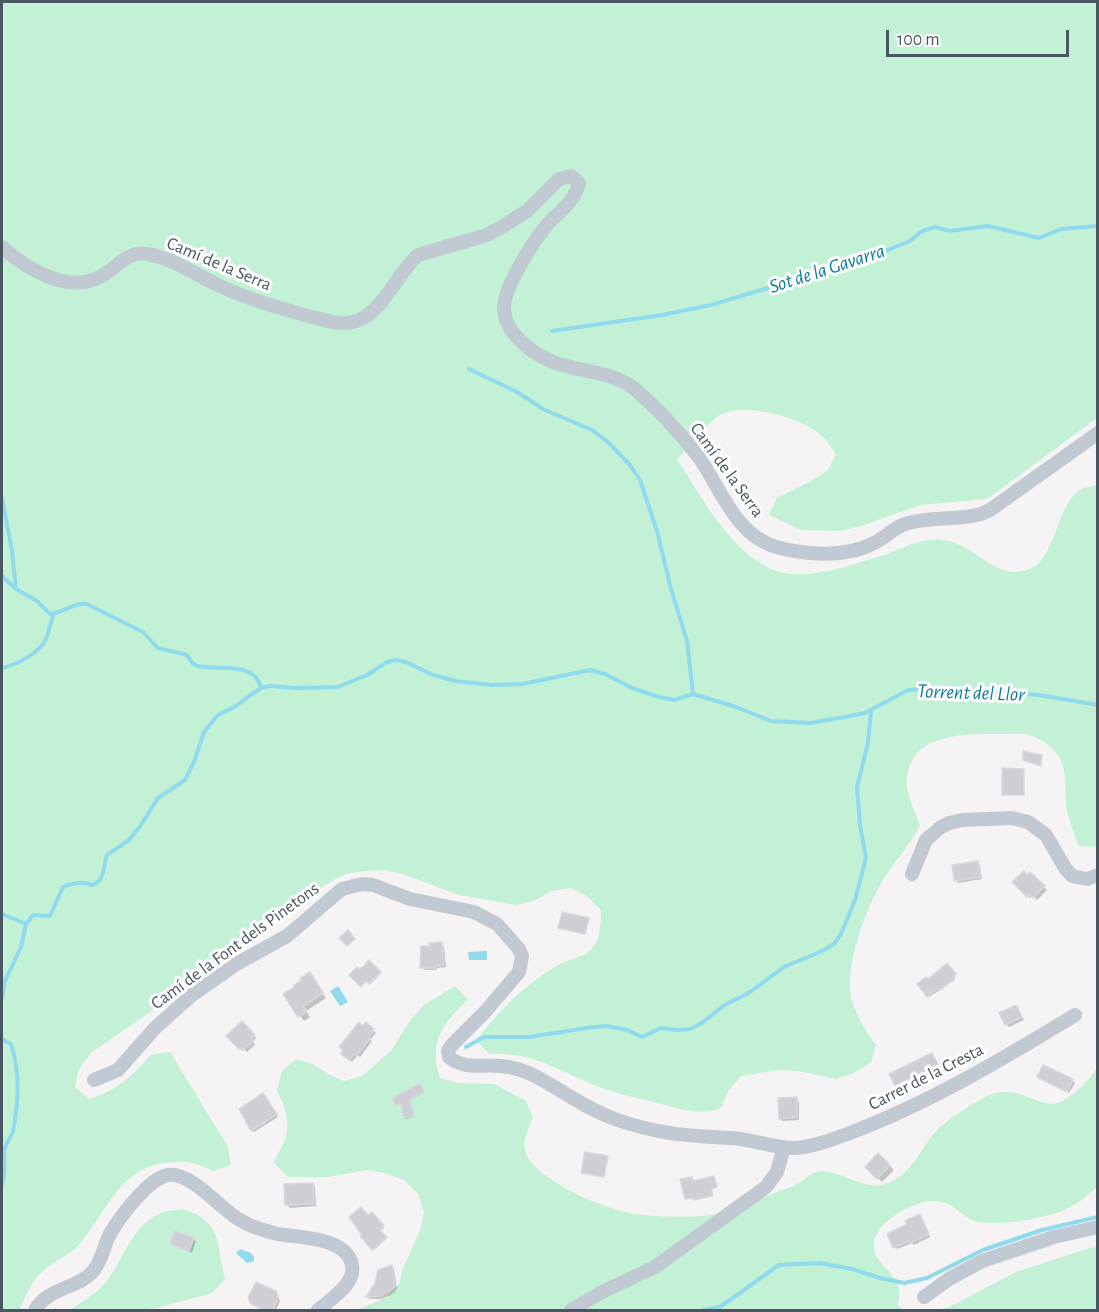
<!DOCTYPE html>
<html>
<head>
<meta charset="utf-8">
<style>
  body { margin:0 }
  #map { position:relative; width:1099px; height:1312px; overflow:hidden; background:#f5f3f3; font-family:"Alegreya Sans",sans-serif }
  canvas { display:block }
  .frame { position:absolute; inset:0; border:3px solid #4a5661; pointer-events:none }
  .scale { position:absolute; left:886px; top:30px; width:183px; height:27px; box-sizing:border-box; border:3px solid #4a5661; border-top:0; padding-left:8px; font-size:18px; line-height:21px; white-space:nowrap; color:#4a5661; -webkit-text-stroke:4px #fff; paint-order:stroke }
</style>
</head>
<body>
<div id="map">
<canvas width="1099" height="1312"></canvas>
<div class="frame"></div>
<div class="scale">100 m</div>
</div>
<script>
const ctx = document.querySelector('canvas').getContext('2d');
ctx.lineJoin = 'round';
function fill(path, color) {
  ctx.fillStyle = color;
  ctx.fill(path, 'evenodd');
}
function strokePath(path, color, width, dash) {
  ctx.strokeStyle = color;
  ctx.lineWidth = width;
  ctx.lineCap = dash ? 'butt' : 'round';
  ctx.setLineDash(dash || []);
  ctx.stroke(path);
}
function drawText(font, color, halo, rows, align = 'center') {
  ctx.font = font + ' "Alegreya Sans",sans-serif';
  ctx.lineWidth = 6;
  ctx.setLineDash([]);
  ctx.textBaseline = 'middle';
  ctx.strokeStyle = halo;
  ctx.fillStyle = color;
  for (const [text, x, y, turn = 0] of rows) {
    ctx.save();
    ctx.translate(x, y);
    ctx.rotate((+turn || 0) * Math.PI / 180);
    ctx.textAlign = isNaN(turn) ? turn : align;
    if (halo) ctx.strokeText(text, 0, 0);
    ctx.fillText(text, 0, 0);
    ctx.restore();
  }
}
fill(new Path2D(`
  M2,2H1097V418L987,499L920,505L861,526L840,531L801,530L769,515L777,498L811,481L828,470L836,454C832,449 829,443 825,439C807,418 745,401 720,415C708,422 688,448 677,459C702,498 741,572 793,574C822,576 850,565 878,557C900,551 919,537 943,540C975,543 995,583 1030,569C1055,560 1057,504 1080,490C1084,487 1092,487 1097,485V847L1079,846C1074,834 1070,823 1067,811C1064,794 1069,766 1056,753C1049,744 1037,736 1025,734C1019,733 1013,734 1007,734C974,734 918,730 908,771C903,790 914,808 920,825C911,844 898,857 887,874C868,901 845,963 851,996C855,1014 865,1030 876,1045L871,1062L854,1073L836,1079L798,1071L778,1070L741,1076L728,1091L721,1108C698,1117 676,1107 653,1102C635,1097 617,1094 599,1087C560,1072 535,1052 490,1054L476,1041C497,1012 527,983 558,965C570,958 585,959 594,946C601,934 601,923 601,910L587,896L570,888L551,891L536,900L516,905L459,895L403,874L384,870L364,871L346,874L330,882L285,913L244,933L232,948L199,969L157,1007L91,1053L79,1069L75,1087L89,1099C116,1091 132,1077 150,1055L170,1052L228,1147L231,1165L213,1171C195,1162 184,1160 164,1163C118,1169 105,1216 77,1247C67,1257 53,1261 43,1271C31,1282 25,1297 19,1310H2Z
  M455,986L468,999C443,1024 428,1041 440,1078L458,1083L494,1084L526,1101L533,1118C528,1129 522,1141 526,1153C535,1178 596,1205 621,1211C643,1217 693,1219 716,1214C729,1211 742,1204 754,1200C768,1195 784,1191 797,1184C804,1181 809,1174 816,1172C840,1167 861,1192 885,1184C914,1175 919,1148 938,1129C950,1118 968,1107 983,1098C1019,1079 1039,1112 1060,1102C1076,1095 1087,1081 1097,1069V1187C1088,1195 1079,1203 1068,1208C1049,1218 1009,1224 988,1223C970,1222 968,1218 956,1209C938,1194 914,1203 897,1214C887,1221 876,1229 874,1241C870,1263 895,1269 899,1288C900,1293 898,1300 898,1306L905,1310H357L387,1297L399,1284L404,1266L420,1231L424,1212L418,1194L404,1180L385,1173L367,1170L328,1177H288L273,1162C292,1134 291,1120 277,1090L282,1071L296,1059L313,1064L328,1074L344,1081L362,1076L391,1051L411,1019L424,1005Z
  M183,1209C223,1221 216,1245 225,1279L212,1293L156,1308L139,1310H70C82,1301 96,1295 106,1282C125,1258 133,1222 164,1212C170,1210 177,1210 183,1209Z
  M1097,1247V1310H938L949,1307L1016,1272L1090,1248Z`), '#c3f1d5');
fill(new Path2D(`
  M487,951V960H469L468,952Z
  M338,986L348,1002L340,1006L330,991Z
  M240,1249L251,1253L254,1257V1261L247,1263L236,1253Z`), '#90daee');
fill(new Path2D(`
  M978,863L980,865L982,879L958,883L956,880Z
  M1030,874L1047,890L1037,900L1033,895L1030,898L1014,882Z
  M441,944L444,947L446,967L436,968L437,970H425L422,967Z
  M369,962L381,973L371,984L368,981L362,986L351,975L359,971Z
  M947,965L956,976L953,978L955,980L929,997L919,985L928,981Z
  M309,974L326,998L306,1011L310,1017L304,1021L285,994Z
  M1016,1006L1024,1020L1009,1027L1006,1024Z
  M242,1023L256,1038L253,1042L255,1045L247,1052L244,1049L242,1051L228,1036Z
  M366,1024L376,1033L370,1040L372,1041L360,1057L358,1055L352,1062L345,1056Z
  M933,1055L938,1065L897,1085Z
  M1038,1077L1072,1080L1075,1083L1069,1093Z
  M421,1086L424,1093L410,1100L414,1117L406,1119L402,1104L398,1105Z
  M265,1098L278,1117L254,1132L252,1130Z
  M796,1099L799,1102V1120L783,1121L780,1119Z
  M878,1155L894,1170L882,1182L867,1167Z
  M714,1179L717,1188L711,1189L713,1196L696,1200L695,1198L687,1199L693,1183Z
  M312,1184L315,1187L316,1206L290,1208L287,1205Z
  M372,1214L384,1228L380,1231L386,1239L374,1250L362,1236L368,1217Z
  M922,1219L930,1237L914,1245L912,1243L897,1249L895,1247Z
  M193,1239L196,1241L192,1253L171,1244Z
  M392,1267L394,1269L397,1289L391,1295L381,1299H370L368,1297L376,1284Z
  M276,1292L280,1301L276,1310H266L252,1303Z`), '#0003');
strokePath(new Path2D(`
  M552,331L662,315L711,305L865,259L910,241L922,231L935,227L950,231L988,226L1039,238L1061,229L1098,226
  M469,369L517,392L543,409L592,430L608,442L630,465L640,480L657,531L671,589L687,641L693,694
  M2,498L12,551L16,589
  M2,576L16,589L37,601L50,614C63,613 74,602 87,604L143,632L158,648L187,655L193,664L198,666C219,671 254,660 261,688
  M2,668C16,665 40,653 46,639C49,631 51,622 53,615
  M2,914L26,924
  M2,998L5,981L21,947L26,924L33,915L50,916L63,887C73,883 81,881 92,885C105,881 103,867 107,855L129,840L141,825L158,798L185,780L194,762L204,732L218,715L234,707L261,688L270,686L296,688L338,687L367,675L387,662L396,660L406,662L433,675L456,681L492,685L522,684L590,670L605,674L632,688L659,697L674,700L693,694L736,707L771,721L810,723L839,718L865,713L908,690L944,688L1039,695L1098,705
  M2,1039L11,1044C20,1072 19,1102 13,1131C11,1138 4,1145 4,1152C4,1164 6,1172 2,1184
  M466,1047L484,1037H529L593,1027L607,1026L627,1030L642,1037L661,1028L678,1030L690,1029L702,1023L723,1006L750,992L784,967L822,951L834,944L841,934L855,900L866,858L860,825L857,787L868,743L871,710
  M704,1310L720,1307L779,1265L820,1263L852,1269L880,1278L904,1283L927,1278L983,1250L1042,1230L1098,1217`), '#90daee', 4);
const building = new Path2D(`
  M1023,751L1042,755L1041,766L1023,760Z
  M1002,768L1024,769V795H1002Z
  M978,861L981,877L954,881L952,865Z
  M1024,871L1027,875L1030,872L1045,886L1033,898L1029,894L1027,897L1012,882Z
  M562,912L589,918L585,934L558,928Z
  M348,930L355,939L347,946L339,938Z
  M442,942L444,965L434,966L435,968H420L421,946H430L429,943Z
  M369,960L381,972L369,984L366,981L361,987L349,975L357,967L359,969L363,967Z
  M947,963L956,974L953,976L955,978L940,990L938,988L927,997L917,984L926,977L928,979Z
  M310,972L323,993L303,1006L307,1012L298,1017L283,994L294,987L293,986L302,980L300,978Z
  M1016,1005L1022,1017L1005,1025L999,1013Z
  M242,1021L255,1035L251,1038L253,1041L243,1050L241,1048L239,1049L226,1036Z
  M359,1022L363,1026L366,1022L374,1029L369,1036L370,1038L357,1055L354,1054L349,1060L341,1054L343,1050L339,1047Z
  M932,1053L938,1064L895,1086L889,1074Z
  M1043,1065L1073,1079L1067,1092L1037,1077Z
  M420,1083L424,1092L410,1099L414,1116L404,1118L401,1104L396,1106L392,1098Z
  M263,1093L277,1114L251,1131L239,1109Z
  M797,1097V1117L779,1119L778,1098Z
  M585,1152L608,1156L604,1177L581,1173Z
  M878,1153L890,1165L877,1179L865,1167Z
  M714,1176L717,1187L711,1189L713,1195L694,1200L693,1198L685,1199L680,1179L692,1177L693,1181Z
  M313,1183L314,1204L285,1205L284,1184Z
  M361,1207L368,1215L372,1212L384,1226L380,1230L387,1237L372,1250L360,1236L362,1235L349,1217Z
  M920,1214L929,1234L910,1243L909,1241L893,1248L887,1234L907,1224L905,1221Z
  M174,1231L194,1237L189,1251L170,1244Z
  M392,1265L395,1286L393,1288L381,1296L366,1297L375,1283L378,1270Z
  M256,1282L276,1291L278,1297L273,1311H267L251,1304L248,1298Z`);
fill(building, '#cdcfd5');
strokePath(building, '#d7d9de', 1.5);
strokePath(new Path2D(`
  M2,247C25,268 67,294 100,277C116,269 127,250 147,254C173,258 198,276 222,287C250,300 282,309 312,317C325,320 339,325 352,322C381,317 397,273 418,255L487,235L500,228L527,211L559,179L571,176L579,183C575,202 558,212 546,226C533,242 502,290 504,310C506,336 537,357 559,364C586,373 613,371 636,390C658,409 680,433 698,456C721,488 734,534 776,547C806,555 846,558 874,543C885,538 893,528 905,524C929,516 956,521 981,514L990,510L1098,433
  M912,874L926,840L941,827L949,823L962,820L1012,818L1028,822L1046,835L1065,868L1072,876L1087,879L1098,875
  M94,1080L118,1070L155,1028L192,995L238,963L287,936L342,889L362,884L373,885L410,899L474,912L497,924L519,949L522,956L519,972L484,1013L451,1046L448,1051L449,1057C464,1070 482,1064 501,1066C512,1067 525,1071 535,1076C562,1090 586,1109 615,1119C656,1134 688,1136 731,1138C752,1139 774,1148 793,1148C812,1148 833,1139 850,1133C929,1103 1003,1059 1075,1015
  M924,1297L949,1279L982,1261L1054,1237L1098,1227
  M35,1310C48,1287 81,1288 94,1270C103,1258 104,1244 111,1232C121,1216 149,1178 168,1175C192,1172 219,1208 240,1220C251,1227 265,1231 278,1234C300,1238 342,1237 351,1261C353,1267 353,1273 350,1279C344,1291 328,1302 318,1310
  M571,1310L602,1292L655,1267L766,1187L777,1172L784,1147`), '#c1cad2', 14);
drawText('18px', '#4a5661', '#fff', [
  ["Camí de la Serra",219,264,23],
  ["Camí de la Serra",727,470,54],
  ["Camí de la Font dels Pinetons",235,946,-36],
  ["Carrer de la Cresta",926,1077,-27]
]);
drawText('italic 20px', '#0c7c9b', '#fff', [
  ["Sot de la Gavarra",827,269,-18],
  ["Torrent del Llor",971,693,2]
]);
</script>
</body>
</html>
